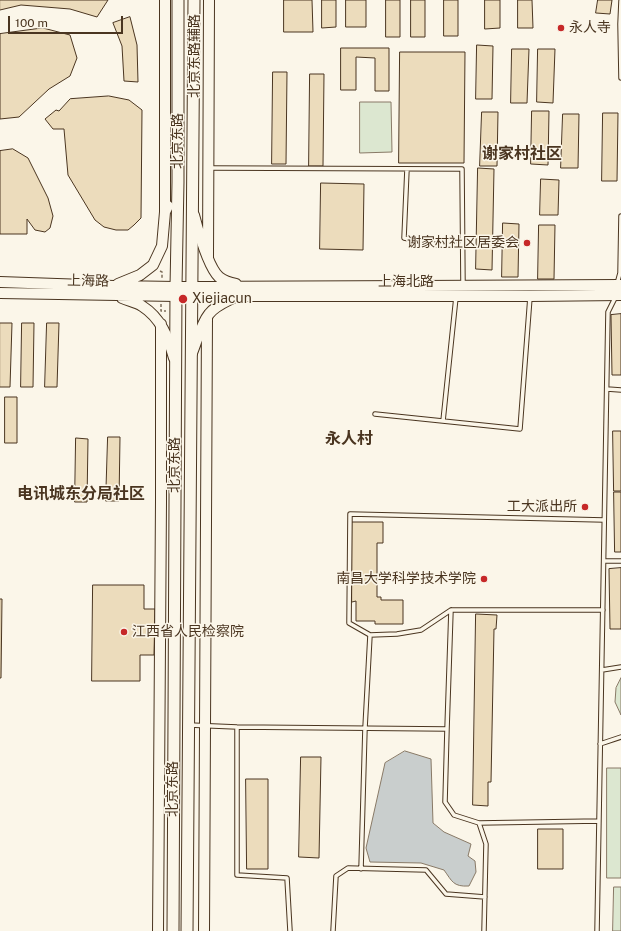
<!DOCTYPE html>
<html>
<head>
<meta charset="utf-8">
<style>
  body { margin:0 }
  #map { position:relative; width:621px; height:931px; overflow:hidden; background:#fbf6e9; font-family:"Public Sans",sans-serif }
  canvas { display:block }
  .scale { position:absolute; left:8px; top:16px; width:115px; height:18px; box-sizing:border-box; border:2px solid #4a3520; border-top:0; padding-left:5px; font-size:12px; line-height:14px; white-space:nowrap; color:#4a3520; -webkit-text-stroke:3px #fbf6e9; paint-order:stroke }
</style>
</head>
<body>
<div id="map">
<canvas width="621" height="931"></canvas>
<div class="scale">100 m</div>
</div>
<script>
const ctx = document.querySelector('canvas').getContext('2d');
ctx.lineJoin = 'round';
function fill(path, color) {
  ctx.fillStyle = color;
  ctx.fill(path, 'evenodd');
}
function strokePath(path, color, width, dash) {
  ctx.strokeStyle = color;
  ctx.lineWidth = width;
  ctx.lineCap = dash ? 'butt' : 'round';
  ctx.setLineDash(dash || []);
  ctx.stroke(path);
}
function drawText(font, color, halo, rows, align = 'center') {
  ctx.font = font + ' "Public Sans","Noto Sans SC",sans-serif';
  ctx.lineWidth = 3;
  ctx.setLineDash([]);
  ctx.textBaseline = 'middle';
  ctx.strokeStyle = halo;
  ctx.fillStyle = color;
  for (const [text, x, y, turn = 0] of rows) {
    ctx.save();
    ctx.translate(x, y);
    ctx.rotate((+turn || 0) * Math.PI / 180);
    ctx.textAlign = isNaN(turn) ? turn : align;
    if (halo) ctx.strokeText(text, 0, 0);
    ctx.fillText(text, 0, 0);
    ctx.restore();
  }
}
const green = new Path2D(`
  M360,102H391L392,152L360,153Z
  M621,678V715L615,702L616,688Z
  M607,768H621V878H607Z
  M614,887H621V931H613Z`);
fill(green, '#dce7d0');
strokePath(green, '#887966', 1);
const water = new Path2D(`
  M405,751L431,759L433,823L444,832L471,844L468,856L475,861L476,872L469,886C453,887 452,881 444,870L421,863L370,862L366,848L385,763Z`);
fill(water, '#c9cecd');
strokePath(water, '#887966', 1);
const building = new Path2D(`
  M0,0H108L97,17L70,9L21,5L0,10Z
  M284,0H312L313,32H284Z
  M322,0H336V27L322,28Z
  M346,0H366V27H346Z
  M386,0H400V37H386Z
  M411,0H425V37H411Z
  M444,0H458V36H444Z
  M485,0H500V28L485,29Z
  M518,0H532L533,28H518Z
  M598,0H612L610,14L596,13Z
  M130,17L137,45L138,82L124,81L122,46L113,23Z
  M43,28L70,35L77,58L70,76L49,89L19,117L0,119V34Z
  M477,45L493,46L492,99H476Z
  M341,48H389V91H375V58L356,57V90H341Z
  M512,49H529L527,103H511Z
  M538,49H555L553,103L537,102Z
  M400,52H465L464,163H399Z
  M273,72H287L286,164H272Z
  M310,74H324L323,166H309Z
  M109,96L129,100L142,110L141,218L134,225L128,230H116L104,227L95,220L68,175L64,129H53L45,119L56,110L59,111L70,99Z
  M532,111H549L548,165L531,164Z
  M482,112H498L497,166H480Z
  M603,113H618L617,181H602Z
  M563,114H579L578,168H561Z
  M13,149L28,158L48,198L53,216L50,228L45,232L35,230L27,219V234H0V151Z
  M478,168L494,169L492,270L476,269Z
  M541,179L559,180L558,215H540Z
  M321,183L364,184L363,250L320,249Z
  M503,223L519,224L518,277H502Z
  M539,225H555L554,279H538Z
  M621,314V375H612L611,315Z
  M0,323H12L10,387H0Z
  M22,323H34L33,387H21Z
  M47,323H59L57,387H45Z
  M5,397H17V443H5Z
  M613,431H621V491H614Z
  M108,437H120L119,501H106Z
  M76,438L88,439L87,502H75Z
  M614,492H621V552H615Z
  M352,522H383V543H377V597H381V600H403V624H375V621H356V601L352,602Z
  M621,568V629H610L609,569Z
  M93,585H144V609H155L154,655H140V681H92Z
  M0,599H2L1,678H0Z
  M476,614L497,615L496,629H494L491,782H488V806L473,805Z
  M301,757H321L319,858L299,857Z
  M246,779H268V869H247Z
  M538,829H563V869H538Z`);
fill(building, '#ecdcbc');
strokePath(building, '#4a3520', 1);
const service = new Path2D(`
  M621,1L620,24L621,78
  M210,168L462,169L463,285
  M407,169L404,238L439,245H462
  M617,284L620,273L621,216
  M607,389L621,390
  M375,414L520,429L530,297
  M443,421L456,297
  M604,561H621
  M370,635L349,623L350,514L604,520
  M602,670L621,667
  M189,725L237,727L447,729L451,610H603
  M237,727V875L287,878L290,931
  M447,729L445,802L454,815L479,823L599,821
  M600,744L621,737
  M479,823L486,844L484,931
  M361,869L365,728L370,635L397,634L421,630L451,610
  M333,931L336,876L348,868L426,870L446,894L485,897
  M597,931L608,312L616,296`);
const secondary = new Path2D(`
  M165,212V0
  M194,215C198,230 208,267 219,277C224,281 230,283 236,284
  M208,257L209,0
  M0,282L114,286L176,287L418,286L621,285
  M118,284L140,275L153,265L162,246L165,212L168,206
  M0,293L176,296H530L621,295
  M122,298C128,301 136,302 142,306C161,318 168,337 174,358
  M192,353C197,341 201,324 209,314C215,306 225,302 233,298
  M158,931L161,501V324
  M204,931L207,317`);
const primary = new Path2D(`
  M173,931L176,287L178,182V0
  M187,931L194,0`);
strokePath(service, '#4a3520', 5.5);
strokePath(secondary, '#4a3520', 12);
strokePath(primary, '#4a3520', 13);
strokePath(new Path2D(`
  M160,271L162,272V278
  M161,304V311H166`), '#7f6f5c', 1.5, [3, 2]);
strokePath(service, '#fbf6e9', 3.5);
strokePath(secondary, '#fbf6e9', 10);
strokePath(primary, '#fbf6e9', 11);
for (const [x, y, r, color] of [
  [561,28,4,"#c62828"],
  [527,243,4,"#c62828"],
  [183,299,5,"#c62828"],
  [585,507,4,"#c62828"],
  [484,579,4,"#c62828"],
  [124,632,4,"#c62828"]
]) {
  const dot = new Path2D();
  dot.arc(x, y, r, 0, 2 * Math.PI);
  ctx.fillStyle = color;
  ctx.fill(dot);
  strokePath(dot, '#fbf6e9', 1.5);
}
drawText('14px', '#4a3520', '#fbf6e9', [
  ["永人寺",569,28],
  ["谢家村社区居委会",519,243,"right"],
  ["Xiejiacun",192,299],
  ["工大派出所",577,507,"right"],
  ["南昌大学科学技术学院",476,579,"right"],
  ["江西省人民检察院",132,632]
], 'left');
drawText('14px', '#4a3520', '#fbf6e9', [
  ["北京东路辅路",195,56,-90],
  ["北京东路",178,141,-90],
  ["上海路",88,281,1],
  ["上海北路",406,282],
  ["北京东路",175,465,-90],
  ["北京东路",173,789,-90]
]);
drawText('bold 16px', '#4a3520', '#fbf6e9', [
  ["谢家村社区",522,154],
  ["永人村",349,439],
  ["电讯城东分局社区",81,494]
]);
</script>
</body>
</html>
